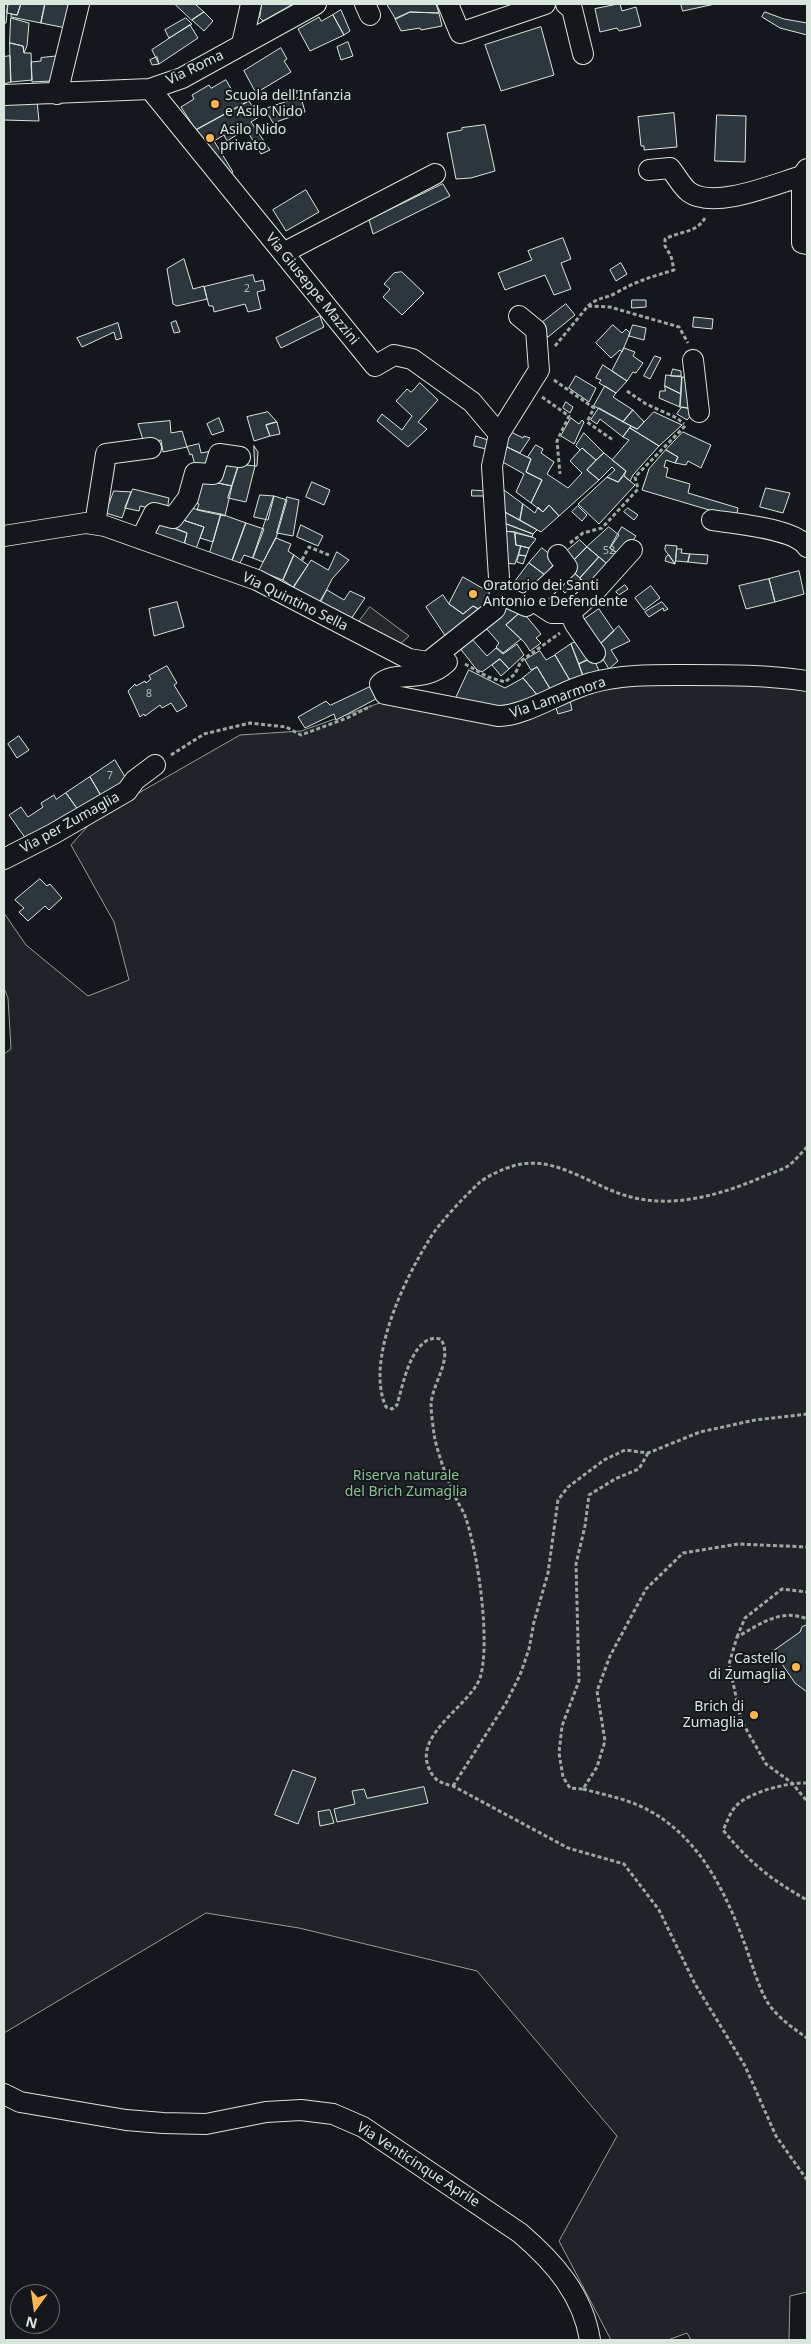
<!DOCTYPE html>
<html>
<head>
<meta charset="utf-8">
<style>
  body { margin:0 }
  #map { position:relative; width:811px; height:2344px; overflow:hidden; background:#14181c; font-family:"Noto Sans",sans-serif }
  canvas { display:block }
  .frame { position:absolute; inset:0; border:5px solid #d8e6dc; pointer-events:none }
  .north { position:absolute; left:10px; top:2284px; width:50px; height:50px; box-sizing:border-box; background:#14181c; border:1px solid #626a69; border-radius:50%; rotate:194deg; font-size:14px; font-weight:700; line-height:20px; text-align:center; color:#d8e6dc }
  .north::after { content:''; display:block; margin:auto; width:18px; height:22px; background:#ffb74d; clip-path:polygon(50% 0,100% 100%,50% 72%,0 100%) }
</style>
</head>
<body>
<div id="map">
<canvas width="811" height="2344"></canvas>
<div class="frame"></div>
<div class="north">N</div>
</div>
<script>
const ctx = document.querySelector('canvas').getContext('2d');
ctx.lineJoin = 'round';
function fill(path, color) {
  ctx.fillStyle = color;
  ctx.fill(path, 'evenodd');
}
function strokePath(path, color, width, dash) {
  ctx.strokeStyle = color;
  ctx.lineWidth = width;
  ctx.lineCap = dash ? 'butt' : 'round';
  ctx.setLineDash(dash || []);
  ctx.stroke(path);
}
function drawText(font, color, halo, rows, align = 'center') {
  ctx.font = font + ' "Noto Sans",sans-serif';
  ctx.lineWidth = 4;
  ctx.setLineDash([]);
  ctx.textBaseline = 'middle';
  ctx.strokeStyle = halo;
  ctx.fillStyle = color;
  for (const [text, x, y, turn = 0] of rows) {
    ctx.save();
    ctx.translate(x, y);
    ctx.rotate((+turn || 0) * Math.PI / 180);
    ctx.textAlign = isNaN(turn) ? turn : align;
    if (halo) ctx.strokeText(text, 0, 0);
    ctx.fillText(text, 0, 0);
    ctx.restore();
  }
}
const green = new Path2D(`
  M632,680L807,687V2292L790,2296L789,2340H691L687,2333L668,2340H611L559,2241L617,2136L477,1971L299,1928L206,1913L4,2033V1054L11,1049L8,998L4,988V913L26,945L88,996L129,980L114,922L71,845L95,818L240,735L301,731L388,700L507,723L575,697Z`);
fill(green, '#202428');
strokePath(green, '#939e99', 1);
const parking = new Path2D(`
  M370,607L409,636L396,648L355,627Z`);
fill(parking, '#24282b');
strokePath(parking, '#939e99', 1);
const building = new Path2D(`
  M4,4H8L6,23H4Z
  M8,4H21L17,15L7,13Z
  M21,4H45L41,23L11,17V14L17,15Z
  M45,4H71L66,28L41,23Z
  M175,4H195L204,12L192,20Z
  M262,4H293L263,21L260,18Z
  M387,4H436L439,13L410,12L396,19Z
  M620,4L622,11L636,7L641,26L619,31L617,28L600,32L595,9Z
  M681,4H715L683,11Z
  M341,10L350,31L344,35L333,15Z
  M204,12L213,21L204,31L192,20Z
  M410,12L439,13L442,26L421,30L420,28L401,31L395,19Z
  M765,12L784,19L807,23V35L780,28L762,17Z
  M333,15L344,35L310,51L298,29L319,17L321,21Z
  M11,18L29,23L27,46L24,53L23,46L10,43Z
  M186,18L192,24L169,38L165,30Z
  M190,25L198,38L159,64L152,50Z
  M541,27L554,75L501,91L485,45Z
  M348,42L353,56L341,60L337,47Z
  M10,43L23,46L24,53H31L32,80L11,82Z
  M281,48L287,59L284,61L291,72L256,93L244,71Z
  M10,56L11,82L4,84V57Z
  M59,56L51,81L32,82L31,62L41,61V58Z
  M157,57L159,64L152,65L150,60Z
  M226,80L237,99L245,94L249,101L196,130L181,107L194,99L192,95L209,85L211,88Z
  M301,97L305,112L273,123L265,109Z
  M4,100L37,101L39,121L4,120Z
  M249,101L259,117L251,122L270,150L261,154L246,129L227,141L224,135L214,141L233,172L225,177L196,130Z
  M674,113L677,147L644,150V146H641L638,117Z
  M717,115L746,116L745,162L715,161Z
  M485,125L495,171L471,178L456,179L447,133L462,130V128Z
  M443,184L450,196L373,234L369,220Z
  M306,190L319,212L286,231L273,210Z
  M563,238L571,259L561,263L571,289L554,295L545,275L505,290L498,273L532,260L528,251Z
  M184,259L193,289L204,286L207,299L177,306L173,304L167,269Z
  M621,263L627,274L616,281L610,270Z
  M402,272L424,293L402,315L383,297L390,289L384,284L394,273Z
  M253,275L255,282L263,280L265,290L257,292L261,309L248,312L245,304L214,312L213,306H209L204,287Z
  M632,300H646V307L632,308Z
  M566,304L575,315L548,337L539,325Z
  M320,316L324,327L281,348L276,338Z
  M694,317L713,319L712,329L693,327Z
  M176,321L180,332L174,333L171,323Z
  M118,323L122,338L116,340L114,332L82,347L77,338Z
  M613,325L622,333L626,329L630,333L622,352L620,350L611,358L596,343Z
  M633,325L646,328L644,340L629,336Z
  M624,348L635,352L633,356L643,363L636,373L633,372L627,381L612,371Z
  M655,356L661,358L650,379L644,376Z
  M603,365L627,381L616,393L599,383L601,380L596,378Z
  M673,369L681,371V376H671Z
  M666,375L682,377L681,394L665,386Z
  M576,376L596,388L589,402L569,388Z
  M682,377L693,378V409L680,407Z
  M420,383L438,400L418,422L427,429L408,447L377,421L382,414L402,430L412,416L396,401L407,389L411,392Z
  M605,386L616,393L613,397L633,410L623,422L594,406Z
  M665,386L681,394L680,407L659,398L660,391H665Z
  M566,402L573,407L570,413L563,408Z
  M682,407L693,409V413L687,420L677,414Z
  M599,408L631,426L623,437L600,419L597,424L591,420Z
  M633,410L644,422L637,429L623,422Z
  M268,412L277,422L266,425L270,436L254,441L247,417Z
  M654,412L682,425L659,446L630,428L631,426L637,429Z
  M219,418L224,431L212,435L207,424Z
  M571,418L579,424L582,420L584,422L574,444L561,436Z
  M170,421L171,433L182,431L187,447L163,452L161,440L144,443L138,424Z
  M277,422L280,434L270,436L266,425Z
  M630,428L659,446L633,475L630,481L624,476L626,471L612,460L629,440L623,437Z
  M511,432L523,438L524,436L530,438L520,453L505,446Z
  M683,432L711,445L701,468L688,461L686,465L675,463L678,457L666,450Z
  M584,433L604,453L596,460L582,448L580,450L576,446Z
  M476,436L488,440L486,449L474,446Z
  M199,444L201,453L212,451L214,465L196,469L192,454L190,455L187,447Z
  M536,445L543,449L541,453L554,462L547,474L568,488L582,473L570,461L580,450L582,448L596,460L587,470L599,480L559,516L549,505L543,512L531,503L542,480L526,472L531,459L528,457Z
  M254,446L258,452L257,466H255Z
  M505,446L531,459L526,472L542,480L531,503L516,492L524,474L499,460Z
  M666,450L678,457L675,463L666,460L664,467L668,468L666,477L690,484L688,493L738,508L736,518L642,490L649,469Z
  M604,453L626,471L618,482L607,477L615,470L612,467L599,480L587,470Z
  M221,462L239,464L232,486L218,483Z
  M239,464L255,466L246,502L228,498Z
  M624,476L635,485L599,524L578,504L607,477L618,482Z
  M199,479L232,486L225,516L197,510L199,504L192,502Z
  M312,482L330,490L324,505L306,497Z
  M766,488L790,493L783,513L760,507Z
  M133,489L169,498L167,511L140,506L139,511L125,508Z
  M472,490L486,491V496H472Z
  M504,490L523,504L520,520L501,510Z
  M114,491L131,492L122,518L106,513Z
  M260,495L274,496L268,520L254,517Z
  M274,496L287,500L276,538L263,562L253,558Z
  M287,497L299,500L293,536L277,533Z
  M523,504L535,513L538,507L543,512L549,505L559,516L541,532L520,520Z
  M578,506L587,515L582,521L572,512Z
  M185,507L221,514L213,542L200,538L204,527L180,519Z
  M628,508L638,515L634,520L624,512Z
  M501,510L537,530L533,534L504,523Z
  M221,514L246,523L232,561L210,553Z
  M180,519L204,527L196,549L184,545L187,533L177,529Z
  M160,523L187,533L184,545L153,536Z
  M246,523L264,529L253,558L244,555L240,563L232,561Z
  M504,523L533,534L532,537L515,532L502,531Z
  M301,525L323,536L318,546L297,537Z
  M609,527L619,535L610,548L621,556L612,568L587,547Z
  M622,527L636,536L621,556L610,548Z
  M502,531L515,532L516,545L521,546L515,564L503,563Z
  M515,533L532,537L536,539L529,548L516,545Z
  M276,538L291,544L288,551L294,555L283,580L259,571Z
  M580,540L587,547L571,563L563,554Z
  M666,545L677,546L675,564L665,550Z
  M521,546L529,548L526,556L519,555Z
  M587,547L599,557L580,578L570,569L571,563Z
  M542,548L557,560L545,575L529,563Z
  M677,549H682L681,553L690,554L688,562L676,561Z
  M337,552L349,560L332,579L318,607L292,590L311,560L328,570Z
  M690,554L708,555L707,564L688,562Z
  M294,555L308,565L293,587L283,580Z
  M519,555L526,556L523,564L517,562Z
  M669,555L675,564L665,561L666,557Z
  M599,557L612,568L591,589L580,578Z
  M529,563L545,575L532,592L514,583Z
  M570,569L581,579L565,593L555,583Z
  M799,571L804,594L775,602L769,579Z
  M463,577L496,596L486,613L473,606L463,614L449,604Z
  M769,579L775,602L746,609L739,586Z
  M514,583L532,592L521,600L508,591Z
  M625,585L628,589L619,595L616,592Z
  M651,586L660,598L644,610L635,598Z
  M327,590L344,600L350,591L365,598L349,622L318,605Z
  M443,595L449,604L463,614L473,606L486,613L448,640L426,607Z
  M177,602L184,627L154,636L149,609Z
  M662,602L668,609L664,611L663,608L649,617L645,612Z
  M510,603L524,609L506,625L521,639L503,653L496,647L499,643L485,627Z
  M599,609L614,631L596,648L579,623Z
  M522,611L541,634L536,638L541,643L530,651L525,643L506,625Z
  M619,626L630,641L611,650L618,661L609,669L596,648Z
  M471,638L487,656L496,648L503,654L517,644L524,655L509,669L500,659L482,672L477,670L459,647Z
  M582,639L592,658L579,664L571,644Z
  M571,644L583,676L572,684L555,655Z
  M540,651L546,660L555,655L572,684L552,692L537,667L531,670L525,660Z
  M593,657L601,675L583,676L579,664Z
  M500,659L509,669L501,676L492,665Z
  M167,666L177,683L174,685L187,706L177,712L171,703L162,708L160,705L145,716L144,714L140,717L128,691L135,684L136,686L145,681L146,683L151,679L149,676Z
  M537,667L552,692L539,697L523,678Z
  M469,670L505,688L523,678L539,697L510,704L504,712L455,700Z
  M370,687L376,699L336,720L334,714L305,728L298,717L326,701L330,705Z
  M569,696L572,710L558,714L554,702Z
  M19,736L29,750L17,758L8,744Z
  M115,760L128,782L103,799L90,777Z
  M90,777L103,799L81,814L66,793Z
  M66,793L81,814L26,839L9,815L21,807L28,817L43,807L41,803L54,795L56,799Z
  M40,879L47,886L50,884L62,898L49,910L45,906L28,921L19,912L24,908L15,900Z
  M807,1625V1692L795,1683L773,1651L800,1632L802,1627Z
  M293,1770L316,1778L298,1824L275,1815Z
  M424,1787L428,1803L337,1822L334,1809L355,1804L352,1791L364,1789L367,1798Z
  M330,1810L334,1823L320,1826L318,1812Z`);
fill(building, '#2c363c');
strokePath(building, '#d8e6dc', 1);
const minor = new Path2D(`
  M365,4L370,15
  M448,4L460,33L545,4
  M566,4L572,9L583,54
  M242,44L251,4
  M150,89L375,366L394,355L412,359L472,402L499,434
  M57,94L79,4
  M4,95L150,89L182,78L316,4
  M807,169L802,176V243L807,244
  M649,170L670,168C676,175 682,187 689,192C714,210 775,184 802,176
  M283,253L435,174
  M693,360L699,412
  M712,520C734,524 795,528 807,547
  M95,524L106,454L151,448
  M4,536L86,523L105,526L257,580L409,659L428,662L495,609L500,594L492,466L499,434L539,370L536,330L519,316
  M141,539L154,513L173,518L188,498L195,473L213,474L219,454L240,457
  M500,594L526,606L567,567L558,555
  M532,600L552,613H570L597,589L632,550
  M570,613L575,624L595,653
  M447,662C423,685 396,669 380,684L385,694L498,716C524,717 563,690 591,683C623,674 656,675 689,675C729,675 768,675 807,681
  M4,859L53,834L127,791L135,780L155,765
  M4,2094L20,2102L126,2120L163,2123L206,2124L266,2112L301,2110L333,2114L363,2127L520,2233C554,2262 583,2295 590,2340`);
strokePath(minor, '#d8e6dc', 22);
strokePath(new Path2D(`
  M588,306C600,296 605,299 616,293C636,281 651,277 674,270L671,256L665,246V239C680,231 698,233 706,216
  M555,346L588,306L610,307L679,327L688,343
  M554,380L594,408L587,422L613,440
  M627,391L646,404L677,418L684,424
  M542,397L569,416L557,441L560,474
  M570,543L583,533L602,528L638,489L635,477L686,425
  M302,560L309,547L329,555
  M465,664L488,677L505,682L515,674L521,661L560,633
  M171,755L204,734L250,723L286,727L301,735L347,718L371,706
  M807,1147C801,1153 795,1161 788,1166C782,1170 774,1172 767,1175C726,1193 677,1209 631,1197C593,1188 555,1153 513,1166C503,1169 487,1176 479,1183C465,1196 438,1224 429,1240C404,1280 365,1361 386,1407L392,1409L397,1405C403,1385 412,1332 441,1339C453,1360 433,1381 431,1404C431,1413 433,1425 434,1434C437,1452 447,1479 455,1496C458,1504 464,1511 466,1519C478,1554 491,1643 480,1678C470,1705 416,1733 428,1766C433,1780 440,1783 453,1786L568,1848L624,1864L659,1910L695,1984L745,2066L776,2136L807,2180
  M648,1453L639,1469L615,1479L589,1495L585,1526L576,1564L579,1681L562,1726L559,1753L563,1777L570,1788L583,1789L597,1767L605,1741L597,1691L610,1656L646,1589L683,1553L738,1544L807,1547
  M737,1637L745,1618L782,1589L807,1592
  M807,1783C789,1782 749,1792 736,1806C730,1812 727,1823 723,1830C750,1863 770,1879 807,1900
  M453,1786L506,1703L520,1675L529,1649L534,1622L548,1573L558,1500L568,1487L604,1460L625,1450L648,1453L700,1432L755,1420L807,1414
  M583,1789C605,1795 628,1799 648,1810C699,1837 725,1891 744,1942C751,1960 758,1987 768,2003C778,2018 793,2028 807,2038
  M806,1800L792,1783L766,1764L741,1720L729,1664L737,1637C760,1624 781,1608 807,1619`), '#9da8a2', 3, [4, 2.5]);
strokePath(minor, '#14181c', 20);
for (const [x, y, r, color] of [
  [215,104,5,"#ffb74d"],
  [210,138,5,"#ffb74d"],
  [473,594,5,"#ffb74d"],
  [796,1667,5,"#ffb74d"],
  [754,1715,5,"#ffb74d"]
]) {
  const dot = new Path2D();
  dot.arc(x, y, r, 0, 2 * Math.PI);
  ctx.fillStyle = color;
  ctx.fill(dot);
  strokePath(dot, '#14181c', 2);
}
drawText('11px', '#adbab4', null, [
  ["2",247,289],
  ["52",609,551],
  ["8",149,694],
  ["7",110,776]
]);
drawText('14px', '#d8e6dc', '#14181c', [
  ["Via Roma",195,68,-26],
  ["Via Giuseppe Mazzini",312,289,51],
  ["Via Quintino Sella",295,602,26],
  ["Via Lamarmora",558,698,-19],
  ["Via per Zumaglia",70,823,-29],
  ["Via Venticinque Aprile",418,2165,33]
]);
drawText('14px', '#d8e6dc', '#14181c', [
  ["Scuola dell'Infanzia",225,96],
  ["e Asilo Nido",225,112],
  ["Asilo Nido",220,130],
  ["privato",220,146],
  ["Oratorio dei Santi",483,586],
  ["Antonio e Defendente",483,602],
  ["Castello",786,1659,"right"],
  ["di Zumaglia",786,1675,"right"],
  ["Brich di",744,1707,"right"],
  ["Zumaglia",744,1723,"right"]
], 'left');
drawText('14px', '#8ac095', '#14181c', [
  ["Riserva naturale",406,1476],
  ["del Brich Zumaglia",406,1492]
]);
</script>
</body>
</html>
